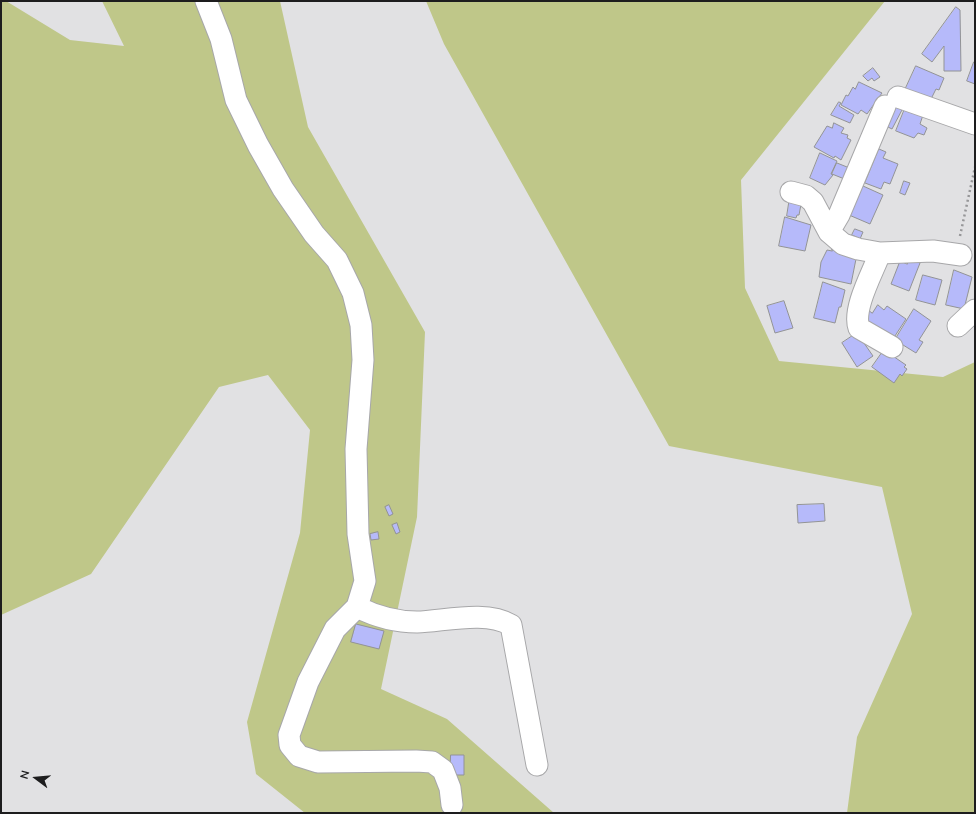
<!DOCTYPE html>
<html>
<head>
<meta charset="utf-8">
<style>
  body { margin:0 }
  #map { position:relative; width:976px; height:814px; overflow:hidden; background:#e1e1e3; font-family:Mulish,sans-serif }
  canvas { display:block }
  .frame { position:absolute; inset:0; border:2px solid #1d1d1e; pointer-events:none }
  .north { position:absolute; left:16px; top:758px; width:40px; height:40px; -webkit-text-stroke:3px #e1e1e3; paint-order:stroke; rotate:286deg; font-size:11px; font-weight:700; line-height:16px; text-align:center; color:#1d1d1e }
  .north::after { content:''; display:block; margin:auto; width:14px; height:18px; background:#1d1d1e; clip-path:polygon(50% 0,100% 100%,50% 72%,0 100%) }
</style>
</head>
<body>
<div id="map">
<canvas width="976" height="814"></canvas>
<div class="frame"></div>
<div class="north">N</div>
</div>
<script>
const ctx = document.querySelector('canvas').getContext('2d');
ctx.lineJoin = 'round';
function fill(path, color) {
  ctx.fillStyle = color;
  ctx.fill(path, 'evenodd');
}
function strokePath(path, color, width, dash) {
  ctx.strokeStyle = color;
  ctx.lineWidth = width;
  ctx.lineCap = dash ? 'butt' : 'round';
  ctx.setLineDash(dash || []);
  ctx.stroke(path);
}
fill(new Path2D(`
  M1,1H6L70,40L124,46L102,1H280L308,127L425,332L417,517L381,689L447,719L554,813H305L256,774L247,722L300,533L310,430L268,375L219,387L91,574L1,615Z
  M426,1H885L741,180L745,288L779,361L943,377L975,362V813H847L857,737L912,614L882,487L669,446L444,44Z`), '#bfc789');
const building = new Path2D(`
  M956,7L960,10L961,71H944V46L932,62L922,54Z
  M974,62H975V84L967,81Z
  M916,66L944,78L939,90L936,89L930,101L905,90Z
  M873,68L880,77L874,81L872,78L868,81L863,76Z
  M859,82L882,93L867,114L861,110L858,114L841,105L846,95L848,96L853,87L855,89Z
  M839,102L841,103L839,106L854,115L850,123L831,115Z
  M895,105L903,108L892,129L886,126Z
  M906,106L923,115L920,124L927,128L924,135L918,133L914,138L896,131Z
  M834,123L844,128L841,133L848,135L847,138L851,140L841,160L835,156L834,158L814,147L827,126L832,128Z
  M879,149L886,152L883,158L898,164L890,184L884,182L881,189L865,183Z
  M820,153L837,161L831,174L833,175L825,185L810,178Z
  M837,163L852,169L847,180L832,174Z
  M904,181L910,183L905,195L900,193Z
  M863,186L883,195L870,224L849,215Z
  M790,197L802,199L799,215H797L796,218L787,216Z
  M785,217L811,225L805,251L779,246Z
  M855,229L863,232L860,239L852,235Z
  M832,249L857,254L851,284L819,277L821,262L827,250L832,251Z
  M909,259L920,263L909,291L891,284L900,261L907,264Z
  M954,270L972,277L964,309L946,305Z
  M923,275L942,280L935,305L916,300Z
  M823,282L845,290L841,307H839L835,323L814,318Z
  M784,301L793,328L775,333L767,306Z
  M878,305L884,310L887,306L906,319L893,339L869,323L867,316L868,310L872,313Z
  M914,309L931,321L919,340L923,342L916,353L895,340Z
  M857,333L873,356L857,367L842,343Z
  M884,350L906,365L904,367L907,369L902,376L900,374L894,383L872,367Z
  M824,504L825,521L798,523L797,505Z
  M389,505L393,514L389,516L385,507Z
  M397,523L400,532L396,534L392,525Z
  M378,532L379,539L371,540L370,534Z
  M356,624L384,631L379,649L351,642Z
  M451,755H464V775H450Z`);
fill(building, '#b6bafa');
strokePath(building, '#929395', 1);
const minor = new Path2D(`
  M206,1L221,39L236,100L258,145L283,189L314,234L337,260L353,293L361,325L363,360L356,449L358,534L365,581L357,607
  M898,97L975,124
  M791,192L806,196L813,202L829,232L843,244L858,249L880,253L933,251L961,255
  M829,232L839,215L885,106
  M880,253C873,272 852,309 859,328L892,347
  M958,326L975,310
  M452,805L450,788L443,770L432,762L416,761L318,762L299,756L290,745L289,735L308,682L335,629L357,607C375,616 396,622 417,622C445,621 486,610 511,625L537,765`);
strokePath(minor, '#a7a7a9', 23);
strokePath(new Path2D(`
  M960,236L975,167`), '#969698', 2.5, [2, 3]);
strokePath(minor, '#fff', 21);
</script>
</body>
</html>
